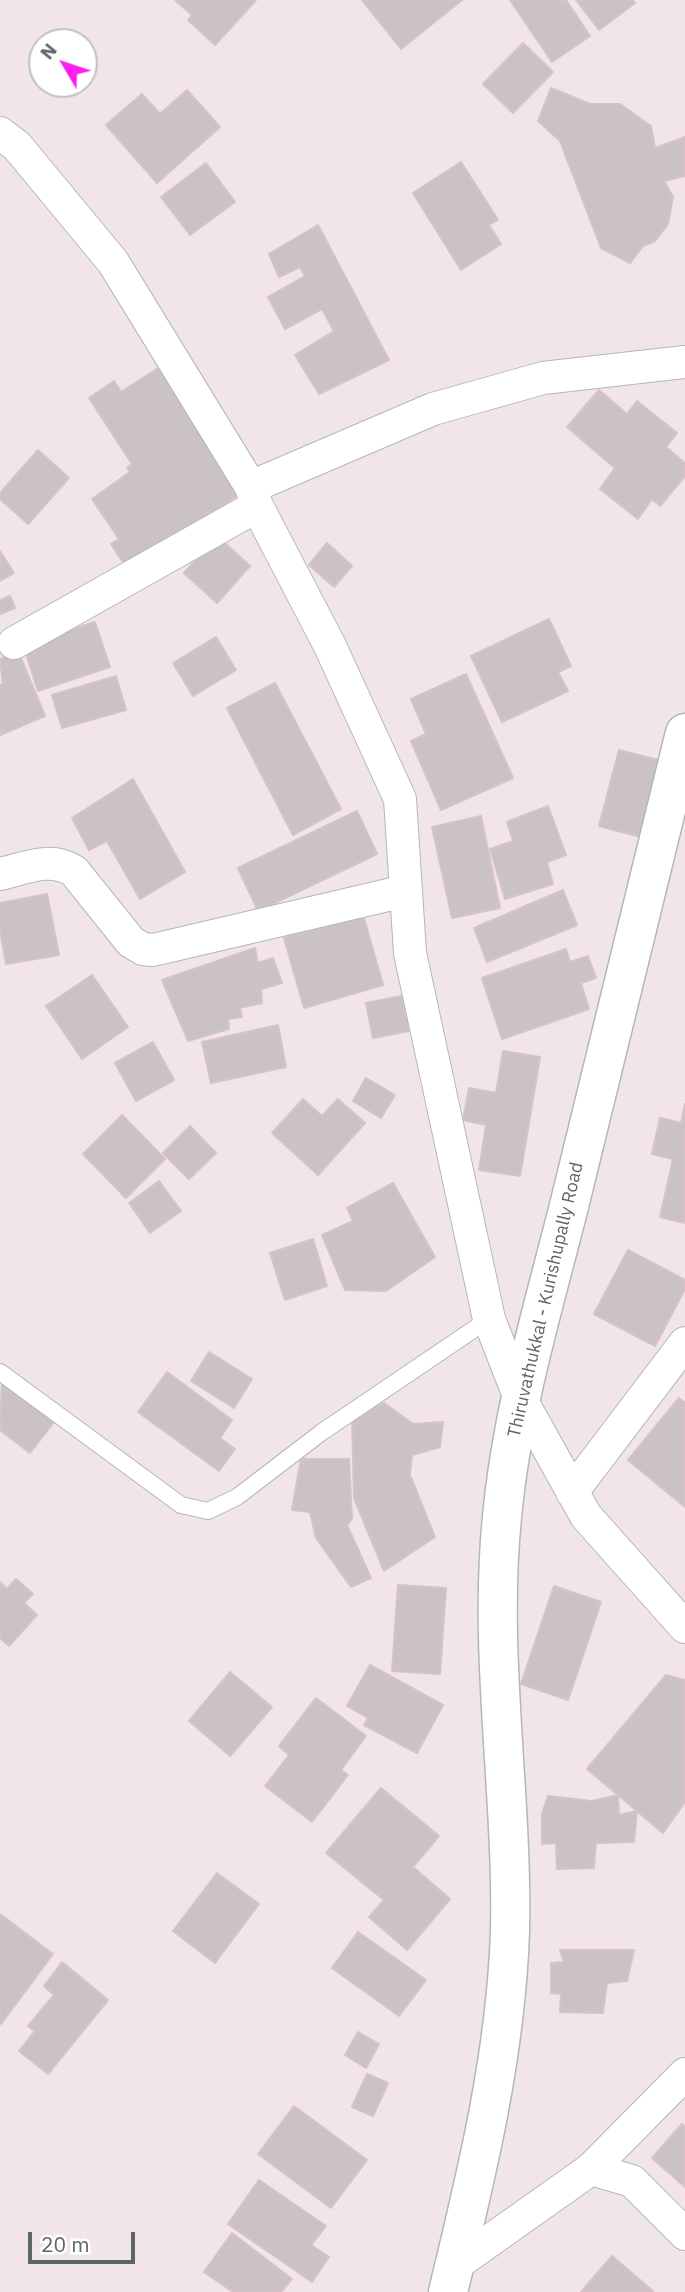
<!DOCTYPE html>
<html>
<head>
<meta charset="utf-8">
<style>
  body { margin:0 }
  #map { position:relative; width:685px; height:2292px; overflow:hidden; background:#f1e5e8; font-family:"IBM Plex Sans",sans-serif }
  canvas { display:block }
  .north { position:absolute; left:28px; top:28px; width:70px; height:70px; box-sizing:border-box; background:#fff; border:2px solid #bec2c0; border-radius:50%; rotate:309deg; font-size:19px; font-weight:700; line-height:28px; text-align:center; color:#5c6762 }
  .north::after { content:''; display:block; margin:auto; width:24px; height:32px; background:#fc20ef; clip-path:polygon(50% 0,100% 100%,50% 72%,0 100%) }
  .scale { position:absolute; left:28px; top:2232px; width:107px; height:32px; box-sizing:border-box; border:4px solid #5c6762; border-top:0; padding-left:9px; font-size:21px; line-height:24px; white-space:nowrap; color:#5c6762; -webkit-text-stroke:5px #fff; paint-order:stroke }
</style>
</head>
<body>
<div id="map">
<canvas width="685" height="2292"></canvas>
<div class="north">N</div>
<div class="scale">20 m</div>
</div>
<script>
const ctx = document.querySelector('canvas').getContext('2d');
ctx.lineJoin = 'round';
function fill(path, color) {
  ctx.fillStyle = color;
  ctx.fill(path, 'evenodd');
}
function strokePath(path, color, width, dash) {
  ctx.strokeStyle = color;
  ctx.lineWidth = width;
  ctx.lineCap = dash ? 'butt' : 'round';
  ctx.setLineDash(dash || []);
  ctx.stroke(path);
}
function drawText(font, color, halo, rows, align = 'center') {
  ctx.font = font + ' "IBM Plex Sans",sans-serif';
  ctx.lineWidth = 5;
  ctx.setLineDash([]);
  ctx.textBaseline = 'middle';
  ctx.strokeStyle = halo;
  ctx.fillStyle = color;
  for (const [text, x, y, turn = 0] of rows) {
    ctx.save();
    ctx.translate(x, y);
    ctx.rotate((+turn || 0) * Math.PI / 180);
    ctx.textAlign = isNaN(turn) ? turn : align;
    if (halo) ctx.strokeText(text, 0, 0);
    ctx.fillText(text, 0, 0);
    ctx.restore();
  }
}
const building = new Path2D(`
  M175,0H256L215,45L188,20L192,15Z
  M362,0H462L401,49Z
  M510,0H566L590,36L552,62Z
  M576,0H633L635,3L599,30Z
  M523,43L553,72L513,113L483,84Z
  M551,88L590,104H620L651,126L655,148L685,137V176L664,181L673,197L668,224L655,241L643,246L630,263L601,248L560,141L538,121Z
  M187,90L220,127L157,183L106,125L142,94L160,114Z
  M461,162L498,220L489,225L501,244L461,270L413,193Z
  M206,163L235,202L190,235L161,197Z
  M318,225L389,360L319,394L295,355L334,331L322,309L285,329L268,297L305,276L300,267L279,277L269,254Z
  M158,368L241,493L152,552L130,573L111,544L119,539L92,499L130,472L127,468L132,464L89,398L114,381L121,392Z
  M599,390L627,414L637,401L677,433L666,447L685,463V476L660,506L652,499L638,519L600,489L615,468L567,427Z
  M38,450L69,478L28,524L0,499V493Z
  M217,536L250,566L217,603L184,573Z
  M327,543L352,566L334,587L309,565Z
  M0,551L14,573L0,581Z
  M10,596L15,608L0,614V600Z
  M549,619L571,666L558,672L568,691L502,722L471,656Z
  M95,622L110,667L38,691L23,645Z
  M216,637L236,670L193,696L173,663Z
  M18,651L45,716L0,735V685L3,684L0,659Z
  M466,674L513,778L441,810L411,741L426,734L411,699Z
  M116,676L126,710L62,728L52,695Z
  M275,683L341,809L293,835L227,708Z
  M619,750L662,761L641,837L599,826Z
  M133,779L185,872L140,899L107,841L89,850L72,818Z
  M548,806L566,855L547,862L553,884L505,899L490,849L513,841L507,822Z
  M357,811L377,854L258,911L238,868Z
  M481,816L500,908L452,918L432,827Z
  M563,890L577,925L487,962L474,928Z
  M47,894L59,955L6,964L0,930V903Z
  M363,915L383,985L304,1008L284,938Z
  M255,948L258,963L273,958L282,983L261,989L262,1003L240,1008L242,1017L228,1019L229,1029L188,1041L162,980Z
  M566,949L570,962L588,956L596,978L581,983L589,1009L502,1039L482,978Z
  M92,975L128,1027L82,1059L46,1006Z
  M402,996L409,1031L373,1038L366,1003Z
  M278,1025L286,1067L211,1083L202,1042Z
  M153,1042L174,1080L136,1101L115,1063Z
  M503,1051L540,1057L520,1176L479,1170L486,1125L463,1120L469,1088L496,1093Z
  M366,1078L395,1095L381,1118L353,1101Z
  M303,1099L322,1116L338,1099L365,1123L318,1175L272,1133Z
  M685,1104V1223L660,1217L673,1159L652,1154L660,1118L681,1123Z
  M122,1115L165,1159L126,1198L83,1154Z
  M190,1126L216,1153L189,1179L163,1153Z
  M159,1181L181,1211L150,1233L129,1203Z
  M393,1183L435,1257L386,1291L345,1290L322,1235L353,1221L347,1208Z
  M313,1239L327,1286L285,1300L270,1253Z
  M628,1250L685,1280V1289L655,1346L594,1314Z
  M209,1352L252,1379L234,1408L191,1381Z
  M167,1372L232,1420L220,1438L235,1449L219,1471L138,1412Z
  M2,1382L54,1422L30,1453L0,1430Z
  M679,1398L685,1403V1507L628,1460Z
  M384,1403L413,1424L443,1422L440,1447L412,1455L410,1475L435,1537L384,1571L354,1498L352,1419Z
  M301,1459H349L352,1519L347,1525L371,1578L351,1587L316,1538L310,1512L292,1510Z
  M16,1579L33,1594L24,1603L37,1615L9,1646L0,1638V1582L7,1589Z
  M398,1585L446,1588L440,1674L392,1671Z
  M554,1586L601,1602L568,1700L521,1684Z
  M370,1665L443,1705L417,1753L364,1725L368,1718L347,1706Z
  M230,1672L272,1707L230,1756L189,1721Z
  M666,1675L685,1680V1802L663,1833L587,1769Z
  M316,1698L366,1736L341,1770L348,1775L312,1822L265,1786L289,1755L279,1746Z
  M381,1788L439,1836L413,1867L450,1899L407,1950L369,1917L384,1900L326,1853Z
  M618,1795L619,1815L637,1811L634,1842L596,1843L594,1868L557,1869L556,1843L542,1844V1814L548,1796L592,1801Z
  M217,1873L259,1904L215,1963L173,1931Z
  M0,1914L53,1954L1,2024L0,2023Z
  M358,1932L426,1980L399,2016L332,1968Z
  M560,1950H634L627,1981L607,1983L603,2013L560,2012L561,1994L551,1993V1963L564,1962Z
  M62,1962L108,2000L48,2074L19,2051L35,2031L28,2026L54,1995L44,1986Z
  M358,2032L379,2044L366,2068L345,2055Z
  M367,2074L388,2083L373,2116L352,2107Z
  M294,2106L367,2160L331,2208L258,2154Z
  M682,2124L685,2127V2187L652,2158Z
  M259,2180L326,2226L311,2245L329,2257L312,2282L228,2224Z
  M232,2233L292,2279L281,2292H233L204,2272Z
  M612,2256L653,2291L652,2292H581Z`);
fill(building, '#cbc2c4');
strokePath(building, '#d6c2c9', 2);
const service = new Path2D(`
  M0,1372L181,1505L208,1511L237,1497L322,1432L489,1319`);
const minor = new Path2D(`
  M0,133L17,146L113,262L251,487L257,506L330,646L400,799L410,953L489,1319L519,1396L586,1516L685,1627
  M251,487L433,409L543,378L685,362
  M14,643L257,506
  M0,874C26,868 50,856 74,871L131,942L143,949L153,950L405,891
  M572,1492L685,1343
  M591,2169L685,2074
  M454,2266L591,2169L632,2181L685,2234`);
const secondary = new Path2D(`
  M448,2292C477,2173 506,2054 510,1931C513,1793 488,1656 502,1517C512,1410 543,1309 569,1206C609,1048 645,890 685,733`);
strokePath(service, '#b0b9b5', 18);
strokePath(minor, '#b0b9b5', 34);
strokePath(secondary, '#afb9b5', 41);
strokePath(service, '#fff', 16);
strokePath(minor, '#fff', 32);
strokePath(secondary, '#fff', 38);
drawText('18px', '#5c6762', '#fff', [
  ["Thiruvathukkal - Kurishupally Road",546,1300,-77]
]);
</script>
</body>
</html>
